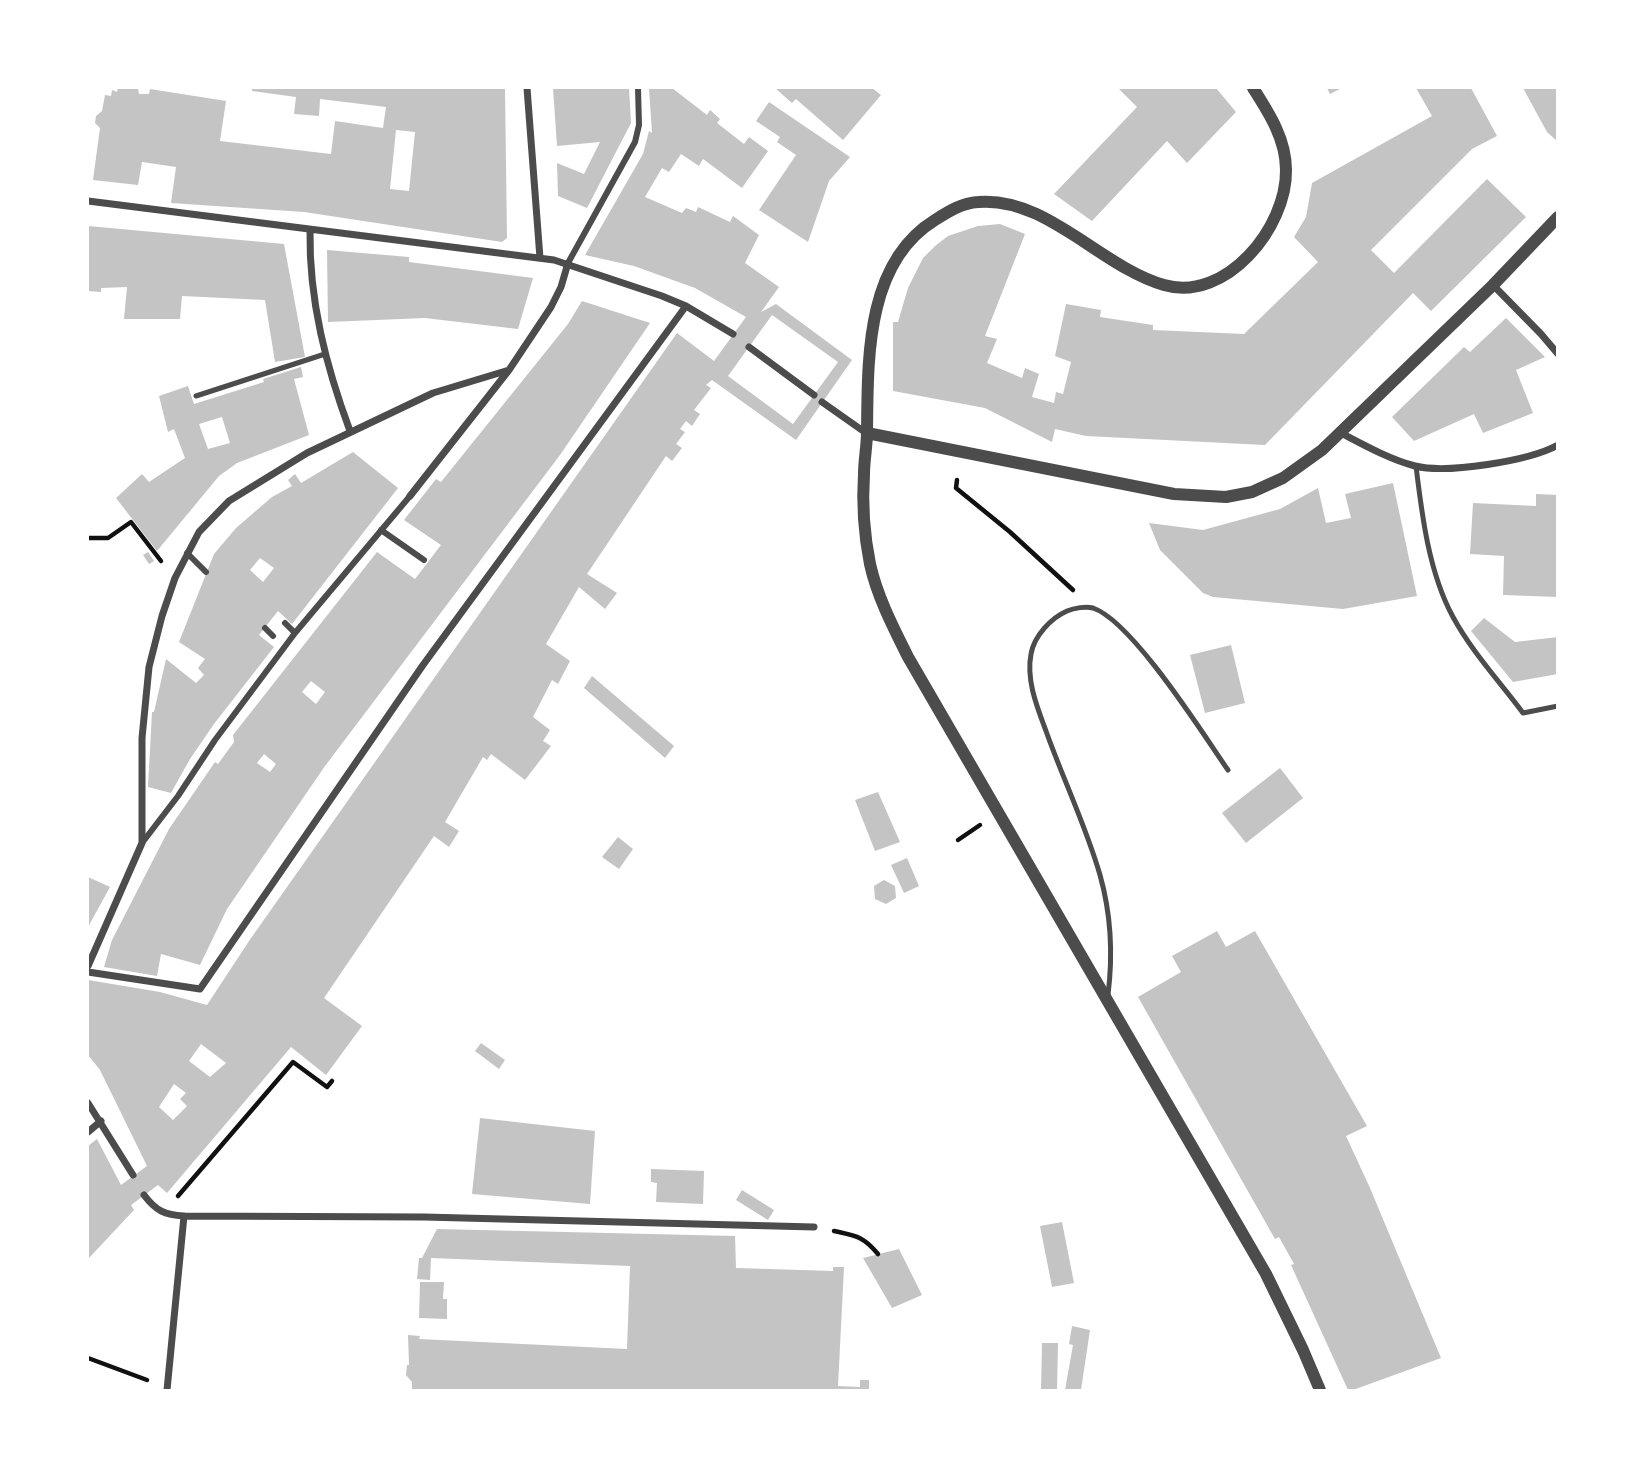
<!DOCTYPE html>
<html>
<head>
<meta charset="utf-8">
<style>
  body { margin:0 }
  #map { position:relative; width:1645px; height:1478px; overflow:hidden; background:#fff; font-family:"Roboto Condensed",sans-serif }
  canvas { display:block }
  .frame { position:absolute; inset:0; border:89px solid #fff; pointer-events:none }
</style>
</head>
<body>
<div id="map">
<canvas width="1645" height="1478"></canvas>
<div class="frame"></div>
</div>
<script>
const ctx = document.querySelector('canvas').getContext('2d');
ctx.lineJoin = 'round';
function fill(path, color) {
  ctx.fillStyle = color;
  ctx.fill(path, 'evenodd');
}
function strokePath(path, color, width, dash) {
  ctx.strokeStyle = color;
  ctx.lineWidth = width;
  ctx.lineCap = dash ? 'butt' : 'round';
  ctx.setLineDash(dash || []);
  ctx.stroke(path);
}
fill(new Path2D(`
  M118,88H138L139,94H149L150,89L226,101L220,141L331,154L335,121L383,128L386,107L320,99L319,116L294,114L296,97L252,91V88H505L507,238L502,242L304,212L171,203L176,167L142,162L138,185L93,180L100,128L95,123L96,116L102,111L105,95L111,96L112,90L117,92ZM396,130L415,132L409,191L390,189Z
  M553,88H629L631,123L587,208L558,196L557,163L584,174L600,142L557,146Z
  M649,88H672L707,115L710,110L720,119L717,123L744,144L749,137L768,151L742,188L703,159L699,166L681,154L669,172L662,168L645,197L682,213L686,208L696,212L698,207L730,222L733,216L759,235L745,263L779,287L761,312L776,304L852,360L796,440L712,380L706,385L711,388L694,410L700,414L692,426L686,421L680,429L685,432L676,444L682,448L672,461L666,456L587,574L617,593L605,609L579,587L546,644L570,661L558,684L552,680L533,717L550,730L543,741L551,746L525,780L491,754L487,760L483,757L445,822L459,831L449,847L434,836L324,998L362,1026L326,1075L291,1047L167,1193L158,1185L131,1205L134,1210L88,1259V1146L97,1139L121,1185L147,1166L100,1070L88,1055V980L160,992L207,1005L249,941L677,333L714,361L746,317L695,288L634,266L585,255L643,154L649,131L652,133ZM772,315L838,362L793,424L728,376ZM201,1044L226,1063L210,1077L189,1061ZM174,1084L186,1093L180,1099L187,1106L173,1120L159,1107Z
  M775,88H872L881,95L843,140L796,99L792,103Z
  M1118,88H1216L1236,112L1187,163L1167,141L1092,221L1054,194L1137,107Z
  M1327,88H1342L1330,94Z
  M1416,88H1471L1497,136L1472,149L1371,250L1394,273L1487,179L1526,217L1431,311L1413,293L1265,445L1086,436L1055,429L1052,442L985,408L893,391V322H898L908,288L923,258L935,246L948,236L978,226L1000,224L1025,234L985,336L997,339L987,363L1022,378L1025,368L1039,374L1032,397L1054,403L1056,392L1063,394L1071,362L1055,356L1066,304L1101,310L1100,317L1153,325V330L1244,334L1318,262L1294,237L1306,217L1312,183L1432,116Z
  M1523,88H1558V142L1547,132Z
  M769,102L850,157L829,181L808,242L759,210L796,155L777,142L780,137L756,121Z
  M88,226L284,244L305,357L275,362L265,300L182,296L180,319H124L127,287L101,288V292L88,291Z
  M327,250L409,257V262L533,278L518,329L425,318L328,322Z
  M582,301L650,323L560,455L325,766L227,909L200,965L161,954L157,976L104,967L112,940L169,829L215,762L218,764L234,742L233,735L377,552L415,579L441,545L404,520L436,479L441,482L568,324ZM311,681L325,692L316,704L302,692ZM264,754L276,764L270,772L257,763Z
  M1506,318L1545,357L1516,370L1533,413L1483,433L1474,414L1414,441L1392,417L1464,347L1470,352Z
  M301,367L303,377L294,379L309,435L237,463L219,476L157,551L116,498L142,474L149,482L185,458L174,429L168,432L159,396L188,386L194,404L264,382L263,379ZM222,417L230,443L208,449L199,424Z
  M353,452L398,488L292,624L278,611L259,635L274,647L214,724L190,759L171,793L148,787L152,712H154L166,659L196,683L204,675L198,668L205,659L179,642L214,554L236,528L272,497L292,486L288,480L295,474L301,483ZM260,558L274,568L263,582L250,570Z
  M1393,483L1417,596L1343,609L1213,597L1203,593L1160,550L1149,523L1203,530L1280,509L1318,488L1326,523L1351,518L1345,494Z
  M1536,494L1558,495V597L1503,595L1504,556L1470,554L1473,503L1536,506Z
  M148,552L154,561L149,564L143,555Z
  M1484,618L1515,642L1558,637V674L1513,682L1471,631Z
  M1231,645L1245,703L1205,713L1190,655Z
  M592,676L674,746L665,758L584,688Z
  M1280,768L1303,798L1246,843L1222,813Z
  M878,792L900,842L875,851L855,800Z
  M618,837L633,849L619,869L602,857Z
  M907,858L919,886L904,893L891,865Z
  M88,877L110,887L88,927Z
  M884,880L895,886L896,898L886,904L875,899L874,886Z
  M1217,931L1226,947L1255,931L1367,1126L1346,1136L1370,1188L1441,1358L1353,1390H1348L1291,1265L1294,1264L1279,1237L1275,1239L1138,997L1181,972L1172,956Z
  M481,1043L505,1060L499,1069L475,1051Z
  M480,1118L595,1131L590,1204L472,1194Z
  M651,1169L704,1171L703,1204L656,1202L657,1183L651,1182Z
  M742,1190L774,1210L768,1220L736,1200Z
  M1062,1222L1074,1283L1052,1287L1040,1226Z
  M437,1229L735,1236L736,1268L833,1271V1267H844L838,1386L860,1387V1380H869V1390H412V1382L406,1375L407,1365H409L408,1335L420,1336L419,1339L627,1349L630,1266L431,1258L430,1280L417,1279L419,1258H422Z
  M899,1249L922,1295L892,1308L863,1258Z
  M420,1282H444L443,1299H447V1319L419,1318Z
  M1072,1326L1090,1330L1081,1390H1065L1073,1345L1069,1344Z
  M1042,1343H1058L1057,1390H1041Z`), '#c4c4c4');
strokePath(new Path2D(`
  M957,480L956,488L1010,532L1073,590
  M88,538H108L131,522L161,561
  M958,840L980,825
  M178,1196L293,1062L327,1087L332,1081
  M834,1231C856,1236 863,1236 878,1254
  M88,1358L147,1380`), '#111', 4.5);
strokePath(new Path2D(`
  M196,396L325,354
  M1416,466C1422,516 1429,573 1453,617C1472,652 1500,682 1523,713L1558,706
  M1108,995C1113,955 1111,914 1100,875C1086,826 1063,779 1046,731C1037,707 1026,680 1031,654C1034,636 1051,618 1067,611C1074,608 1086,606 1093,608C1132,621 1203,734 1228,770`), '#4c4c4c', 5);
strokePath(new Path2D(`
  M568,263L635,142L639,125L638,88
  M381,530L424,560
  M187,553L206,572
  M285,623L295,633
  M265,628L273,636
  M142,843L178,796L215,740L295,633L410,496`), '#4c4c4c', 6);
strokePath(new Path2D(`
  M527,88L540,258
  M88,201L554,260L662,296L686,306L733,334
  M310,231C309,301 326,366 350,431
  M1493,285L1541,334L1558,354
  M749,347L814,395
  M822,402L866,433
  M1341,433C1364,445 1389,459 1415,466C1447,474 1529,461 1558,445
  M410,496L509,370
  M88,966L142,843V738L149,667L162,616L175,578L199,532L229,501L307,453L433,393L509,370L551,307L561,287L568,263
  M88,972L200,989L423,665L686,306
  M88,1103L133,1175
  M88,1132L101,1121
  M144,1195C156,1211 165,1215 184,1216L424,1217L814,1227
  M167,1390L184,1216`), '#4c4c4c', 7);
strokePath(new Path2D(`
  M1253,88C1269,113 1286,139 1286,170C1287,227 1226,303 1164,285C1101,267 1046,196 978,202C962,203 949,211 935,220C865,263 868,360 867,432C867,446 864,460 864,474C862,504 864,534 870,564C877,596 893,627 908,657L1266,1274L1303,1350L1320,1390
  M867,433L1174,494L1226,497L1252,492L1283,478L1322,450L1493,285L1558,217`), '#4c4c4c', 12);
</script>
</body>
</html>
